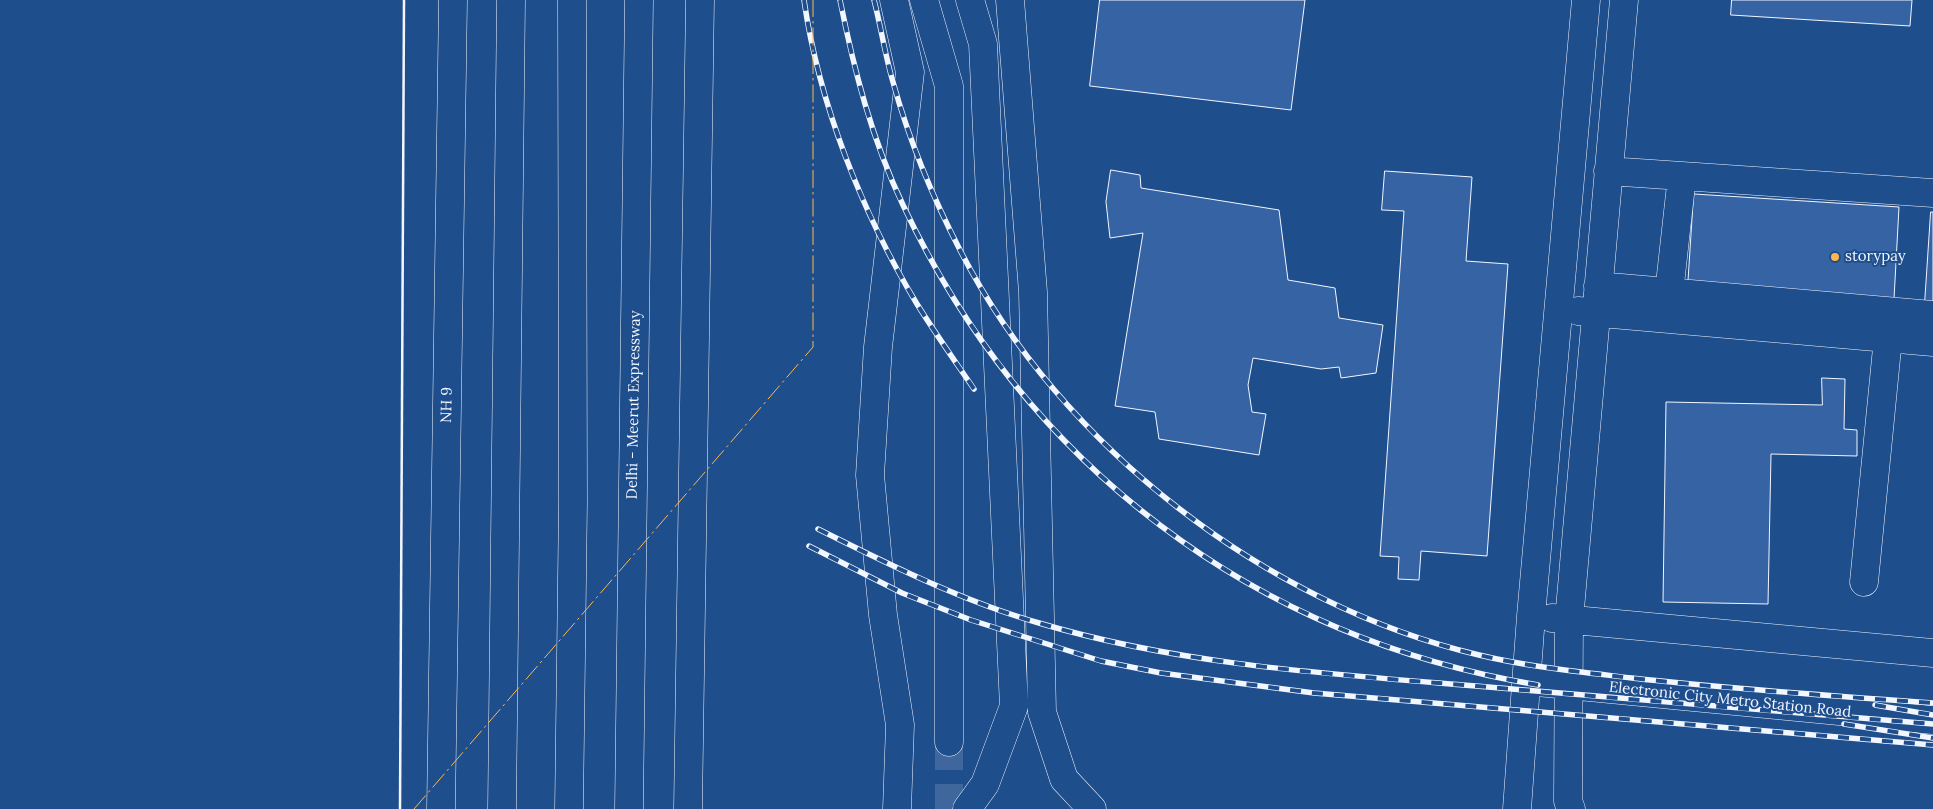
<!DOCTYPE html>
<html>
<head>
<meta charset="utf-8">
<style>
  body { margin:0 }
  canvas { display:block; background:#1f4e8c }
</style>
</head>
<body>
<canvas width="1933" height="809"></canvas>
<script>
const ctx = document.querySelector('canvas').getContext('2d');
ctx.lineJoin = 'round';
function fill(path, color) {
  ctx.fillStyle = color;
  ctx.fill(path, 'evenodd');
}
function strokePath(path, color, width, dash) {
  ctx.strokeStyle = color;
  ctx.lineWidth = width;
  ctx.lineCap = dash ? 'butt' : 'round';
  ctx.setLineDash(dash || []);
  ctx.stroke(path);
}
function drawText(font, color, halo, rows, align = 'center') {
  ctx.font = font + ' Lora,serif';
  ctx.lineWidth = 4;
  ctx.setLineDash([]);
  ctx.textBaseline = 'middle';
  ctx.strokeStyle = halo;
  ctx.fillStyle = color;
  for (const [text, x, y, turn = 0] of rows) {
    ctx.save();
    ctx.translate(x, y);
    ctx.rotate((+turn || 0) * Math.PI / 180);
    ctx.textAlign = isNaN(turn) ? turn : align;
    if (halo) ctx.strokeText(text, 0, 0);
    ctx.fillText(text, 0, 0);
    ctx.restore();
  }
}
const building = new Path2D(`
  M1100,0H1305L1291,110L1090,86Z
  M1732,0H1912L1910,26L1731,15Z
  M1111,170L1140,175L1141,188L1279,210L1288,280L1335,288L1339,318L1383,325L1376,373L1341,378L1339,367L1321,369L1253,358L1248,385L1252,412L1266,414L1259,455L1159,439L1155,412L1115,406L1143,233L1110,238L1106,202Z
  M1385,171L1472,177L1466,261L1508,264L1487,556L1421,551L1419,580L1398,579L1399,557L1380,556L1404,211L1382,210Z
  M1694,194L1899,207L1894,299L1688,287Z
  M1931,212H1933V304L1925,303Z
  M1822,378L1845,379L1844,429L1857,430V456L1771,454L1768,604L1663,602L1666,402L1822,405Z`);
fill(building, '#3563a3');
strokePath(building, '#f2f6ff', 1);
strokePath(new Path2D(`
  M949,742V809`), '#3f679d', 28, [28, 14]);
const minor = new Path2D(`
  M894,0L910,72L878,347L870,475L883,615L900,725L897,809
  M1010,0L1033,292L1042,712L1064,779L1092,809
  M1608,171L1933,193
  M1598,286L1933,315
  M1669,293L1682,176
  M1578,311L1933,342
  M1864,582L1888,338
  M1552,618L1933,653
  M1527,681L1933,720
  M967,809L985,784L1014,706L983,44L970,0
  M1517,809L1531,616L1586,0
  M1571,809L1568,801L1569,620L1624,0`);
const major = new Path2D(`
  M441,809L453,0`);
const highway = new Path2D(`
  M924,0L949,86V742
  M502,809L511,0
  M569,809L573,502L572,0
  M629,809L639,0
  M688,809L700,0`);
strokePath(minor, '#f2f6ff', 29);
strokePath(major, '#f2f6ff', 29);
strokePath(highway, '#f2f6ff', 29);
strokePath(minor, '#1f4e8c', 28);
strokePath(major, '#1f4e8c', 28);
strokePath(highway, '#1f4e8c', 28);
const rail = new Path2D(`
  M804,0C819,104 863,215 917,304C935,333 955,361 974,389
  M840,0C854,70 872,140 903,205C1026,466 1254,638 1538,685
  M874,0C881,27 885,55 893,82C909,140 933,198 961,252C1061,446 1266,605 1479,655C1529,667 1581,672 1632,678C1732,689 1832,696 1933,703
  M818,529C890,565 962,601 1039,623C1181,665 1329,674 1476,686C1628,699 1780,712 1933,724
  M809,546L902,593L971,620L1101,661L1161,673L1314,693L1933,745
  M1875,705L1933,715
  M1844,724L1933,738`);
strokePath(rail, '#f2f6ff', 5.5);
strokePath(rail, '#1f4e8c', 4, [11]);
strokePath(new Path2D(`
  M400,809L404,0`), '#f2f6ff', 2.5);
strokePath(new Path2D(`
  M414,809L813,347V0`), '#ffb74d', 1, [18, 4, 2.5, 4]);
for (const [x, y, r, color] of [
  [1835,257,5,"#ffb74d"]
]) {
  const dot = new Path2D();
  dot.arc(x, y, r, 0, 2 * Math.PI);
  ctx.fillStyle = color;
  ctx.fill(dot);
  strokePath(dot, '#1f4e8c', 2);
}
drawText('15px', '#f2f6ff', '#1f4e8c', [
  ["storypay",1845,257]
], 'left');
drawText('15px', '#f2f6ff', '#1f4e8c', [
  ["NH 9",447,405,-89],
  ["Delhi - Meerut Expressway",634,405,-89],
  ["Electronic City Metro Station Road",1730,700,6]
]);
</script>
</body>
</html>
